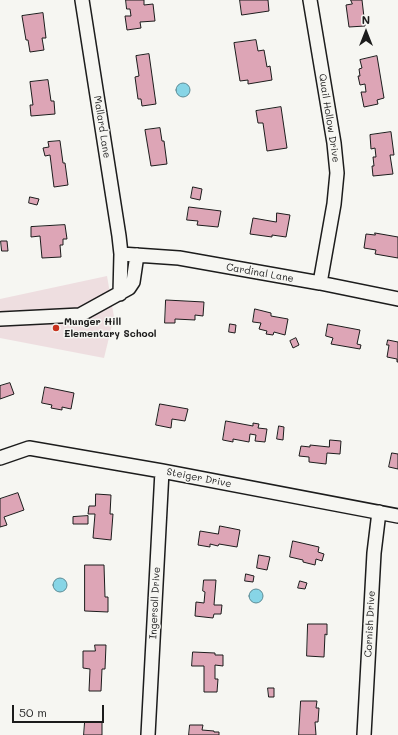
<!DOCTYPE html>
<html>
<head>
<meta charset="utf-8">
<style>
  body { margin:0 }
  #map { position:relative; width:398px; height:735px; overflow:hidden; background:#f6f6f2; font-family:Mali,sans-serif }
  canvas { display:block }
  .north { position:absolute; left:346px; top:12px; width:40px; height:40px; -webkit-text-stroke:3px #f6f6f2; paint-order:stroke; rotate:0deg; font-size:11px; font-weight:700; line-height:16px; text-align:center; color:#1c1c1c }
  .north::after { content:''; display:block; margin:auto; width:14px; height:18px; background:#1c1c1c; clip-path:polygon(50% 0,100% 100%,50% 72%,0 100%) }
  .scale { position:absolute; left:12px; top:705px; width:92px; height:18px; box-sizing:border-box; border:2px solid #1c1c1c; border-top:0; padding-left:5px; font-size:12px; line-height:14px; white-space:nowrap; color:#1c1c1c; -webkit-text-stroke:3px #f6f6f2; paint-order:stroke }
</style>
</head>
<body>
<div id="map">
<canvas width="398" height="735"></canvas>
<div class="north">N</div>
<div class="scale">50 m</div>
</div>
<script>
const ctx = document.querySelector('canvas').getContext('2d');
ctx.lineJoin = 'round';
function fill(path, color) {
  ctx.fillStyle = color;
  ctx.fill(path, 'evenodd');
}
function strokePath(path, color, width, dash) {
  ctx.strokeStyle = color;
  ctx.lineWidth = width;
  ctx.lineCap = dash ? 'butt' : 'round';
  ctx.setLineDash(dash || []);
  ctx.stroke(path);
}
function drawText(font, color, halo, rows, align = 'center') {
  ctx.font = font + ' Mali,sans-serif';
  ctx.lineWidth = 3;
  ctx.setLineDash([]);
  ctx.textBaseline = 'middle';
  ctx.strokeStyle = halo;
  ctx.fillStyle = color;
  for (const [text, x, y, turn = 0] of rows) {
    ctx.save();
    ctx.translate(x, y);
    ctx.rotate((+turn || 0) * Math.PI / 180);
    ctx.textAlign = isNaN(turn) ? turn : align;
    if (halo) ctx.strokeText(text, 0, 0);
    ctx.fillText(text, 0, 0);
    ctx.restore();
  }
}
fill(new Path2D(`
  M107,276L114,317L104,358L0,338V299Z`), '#eedee0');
const water = new Path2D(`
  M176 90a7 7 0 1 1 14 0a7 7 0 1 1-14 0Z
  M53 585a7 7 0 1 1 14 0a7 7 0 1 1-14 0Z
  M249 596a7 7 0 1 1 14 0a7 7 0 1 1-14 0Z`);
fill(water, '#87d5e6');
strokePath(water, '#5c8b95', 1);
const building = new Path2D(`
  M126,0H144V5L153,4L155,21L140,22L141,28L127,30L125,16H131L130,9H127Z
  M240,0H268L269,11L242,15Z
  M351,0H362L365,26L349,27L346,5L352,4Z
  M43,13L46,38H42L44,50L30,52L28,40H26L22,16Z
  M256,40L258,51L264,50L267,67L270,66L272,80L248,84V80L240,81L234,43Z
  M149,54L156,104L142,106L141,99H138L135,77L139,76L136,56Z
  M377,56L384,98L377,100L378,104L364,107L361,92H366L365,84L360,85L358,76H360L359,69L362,68L360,60Z
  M48,80L51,101H54L55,114L31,116L30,105H33L30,82Z
  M281,107L287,148L267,151L263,123H258L256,111Z
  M160,128L162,141H164L167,164L151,166L145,130Z
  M391,132L394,155H390L393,174L373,176L372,166H374L373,157H376L375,148L371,149L370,135Z
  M60,141L63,163H65L68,185L54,187L50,155L45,156L43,148L49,147L48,142Z
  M193,187L202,189L200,200L191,198Z
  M30,197L39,199L37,205L29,203Z
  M189,207L221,211L218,227L197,225L198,221L187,220Z
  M277,213L290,215L286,237L272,235V237L250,234L253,218L276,222Z
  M65,225L67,239H63V245H60L61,257L42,258L40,236L31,237V227Z
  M375,233L398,237V258L375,254L376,250L364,248L366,234L375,235Z
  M1,241H7L8,251H2Z
  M166,300L204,302L203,316L195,315V320L175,319V323H165Z
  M255,309L271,313V316L288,319L285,335L274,332L273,335L266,334L267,331L259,329L261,323L253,322Z
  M230,324L236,325L235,333L229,332Z
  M328,324L360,330L357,344L361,345L360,349L331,344L333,338L326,336Z
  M296,338L299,345L293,348L290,341Z
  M388,340L398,342V362H397V359L387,357L389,345H387Z
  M10,383L14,394L0,399V386Z
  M45,387L74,393L71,409L62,407V410L51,408L52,405L42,403Z
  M160,404L188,409L185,421L172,419L171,428L156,425Z
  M226,421L253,426V423L259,424L258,428L267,429L265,442L255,441L256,435L250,434L249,442L233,439V442L223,440Z
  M279,426L284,427L283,440L277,439Z
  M330,440L341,441L340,454L327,453L326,464L309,462V457L299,456L301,446L310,447V445L329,447Z
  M392,453L398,454V469L389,467Z
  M18,493L24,510L4,517L7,525L0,527V499Z
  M96,494L111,495L110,514H113L111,540L93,538L95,514H88L89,506H95Z
  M88,516V524H73V517Z
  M220,526L240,530L237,547L219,544L218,546L210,544V547L198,545L200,531L218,534Z
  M293,541L319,547L318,552L324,554L322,561L316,559L315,565L303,562V560L290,557Z
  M259,555L270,557L267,570L257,568Z
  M85,565H104L105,597H108V612L85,611Z
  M246,574L254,576L253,582L245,581Z
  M204,580H216L214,605H222L221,614H214L213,618L195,616L196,602L204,603L205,592L203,591Z
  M300,581L307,583L305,589L298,588Z
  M308,624H327V635L325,634L324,657L307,656Z
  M95,645H106L105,669H102L101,691H89L90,669L83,668V651H95Z
  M193,652L215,653V655H223V666L215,665V679H218L217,692H204V666H192Z
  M268,688H274V697H269Z
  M301,701H317L316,708H319L318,722H315L316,735H299Z
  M85,722H102V735H84Z
  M190,725H203L202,730L214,731V732H219V735H189Z`);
fill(building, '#dda5b6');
strokePath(building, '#1c1c1c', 1);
const minor = new Path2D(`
  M82,0L119,236L121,254L120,294
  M310,0L334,143L337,173L334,204L320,283
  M121,254L179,258L320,283L398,299
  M0,319L80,315L129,288L133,282L137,255
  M0,458L29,448L162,471L398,516
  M148,735L162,471
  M364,735L374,553L379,512`);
strokePath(minor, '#1c1c1c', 16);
strokePath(minor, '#f6f6f2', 13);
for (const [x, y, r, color] of [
  [56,328,4,"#c8321e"]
]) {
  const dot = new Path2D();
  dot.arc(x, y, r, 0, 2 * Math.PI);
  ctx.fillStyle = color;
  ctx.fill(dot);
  strokePath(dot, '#f6f6f2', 1.5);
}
drawText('10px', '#1c1c1c', '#f6f6f2', [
  ["Quail Hollow Drive",329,118,81],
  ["Mallard Lane",102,127,81],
  ["Cardinal Lane",260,273,10],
  ["Steiger Drive",199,478,11],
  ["Ingersoll Drive",155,603,-87],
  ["Cornish Drive",370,624,-87]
]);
drawText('bold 10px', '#1c1c1c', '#f6f6f2', [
  ["Munger Hill",64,322],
  ["Elementary School",64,334]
], 'left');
</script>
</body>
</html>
